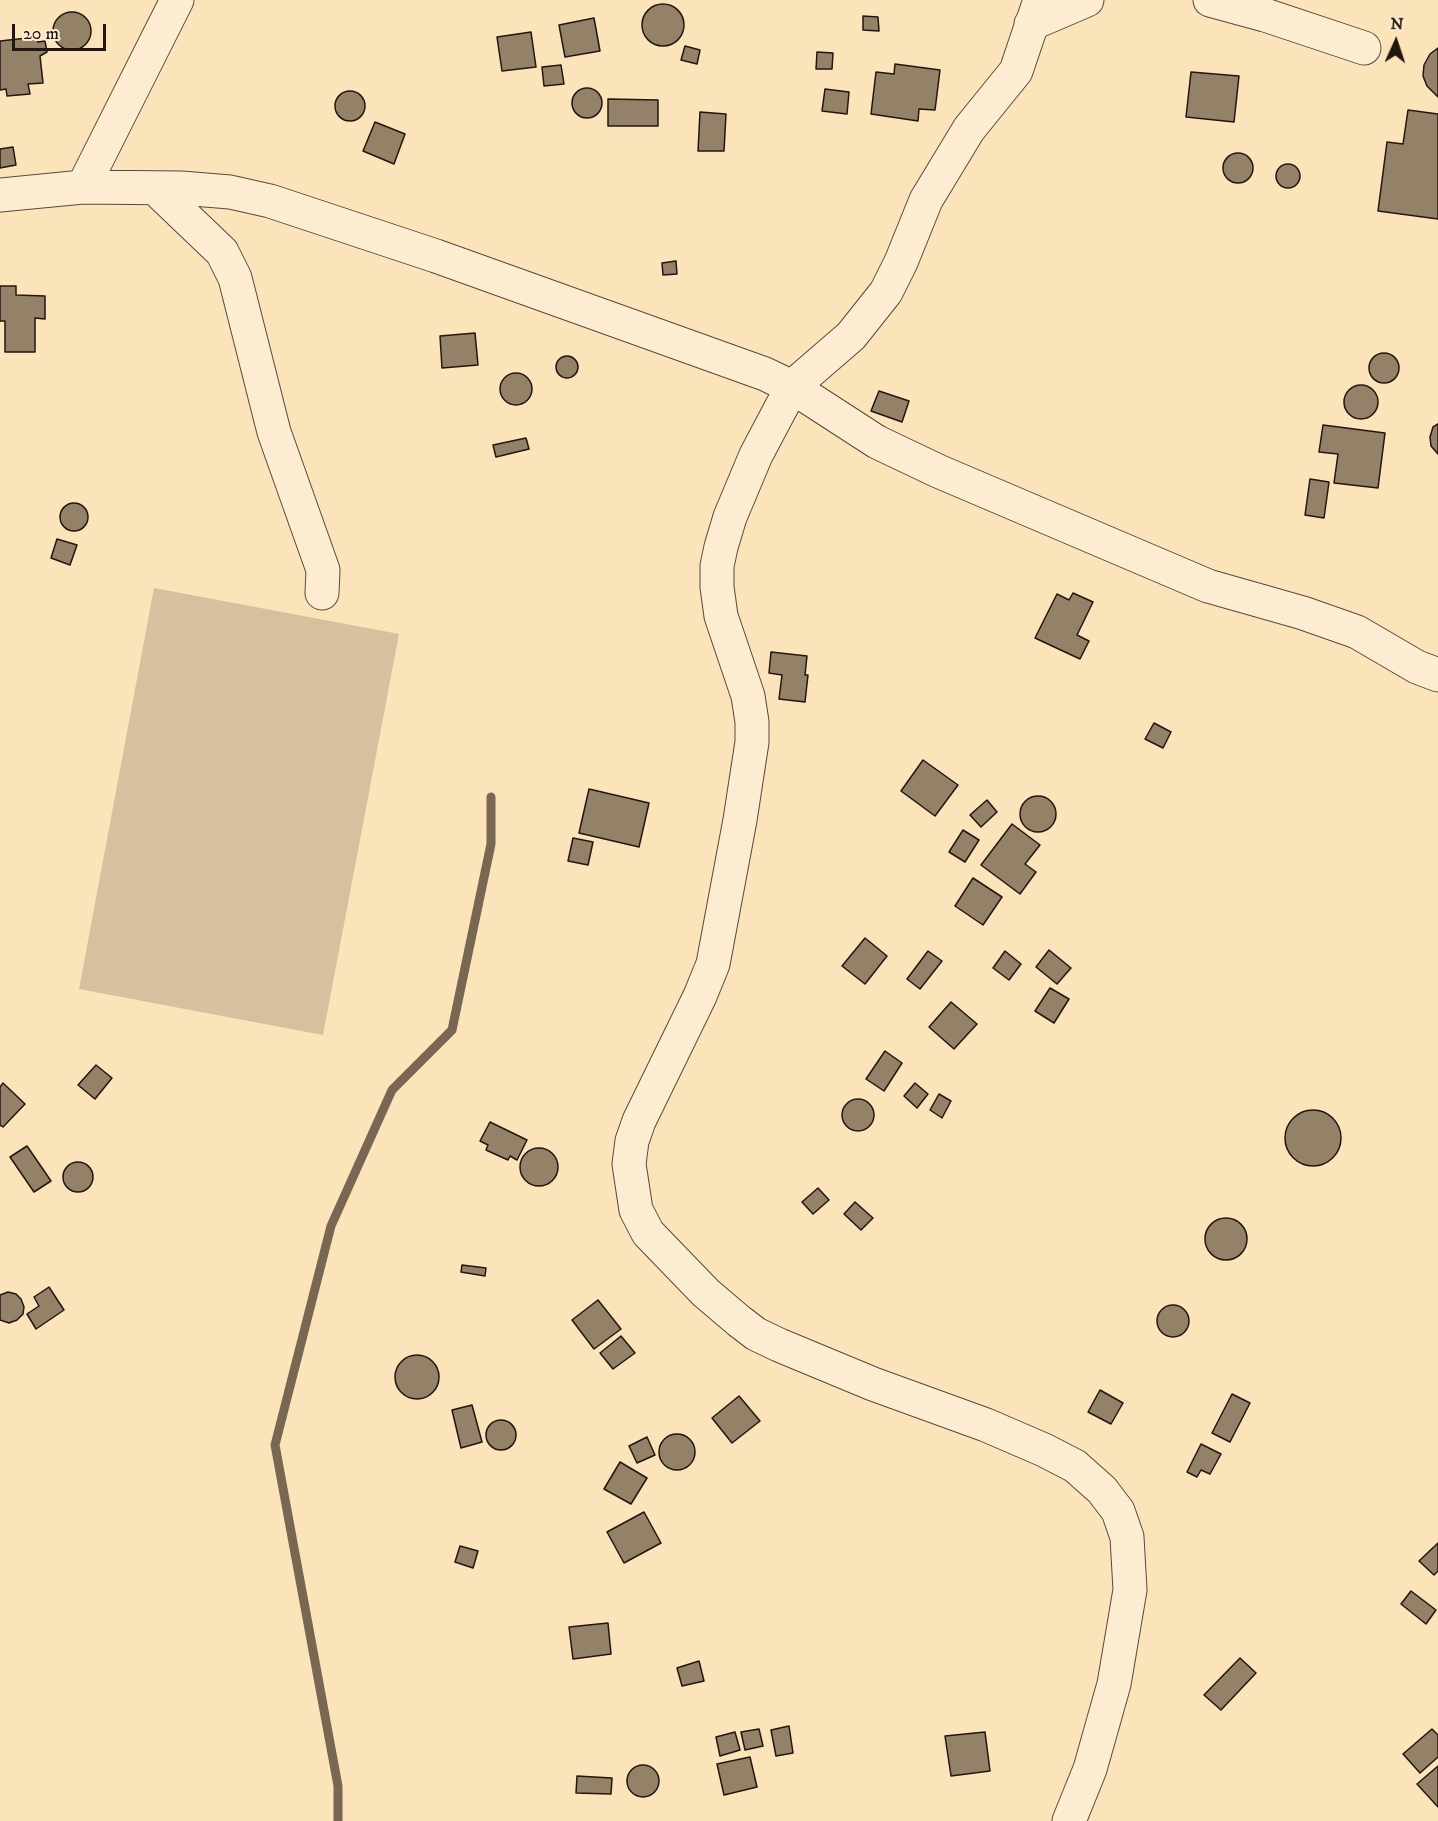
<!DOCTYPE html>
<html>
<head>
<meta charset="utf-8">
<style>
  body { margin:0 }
  #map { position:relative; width:1438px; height:1821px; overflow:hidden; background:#fbe3ba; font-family:"IM FELL DW Pica",serif }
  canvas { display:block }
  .north { position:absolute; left:1366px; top:12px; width:60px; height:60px; -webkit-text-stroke:4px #fcedd2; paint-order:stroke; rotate:3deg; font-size:16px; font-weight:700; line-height:24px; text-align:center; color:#231610 }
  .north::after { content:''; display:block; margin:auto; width:21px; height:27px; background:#231610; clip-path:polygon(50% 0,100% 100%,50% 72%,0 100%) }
  .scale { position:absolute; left:12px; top:24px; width:94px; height:27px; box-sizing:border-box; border:3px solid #231610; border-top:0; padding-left:8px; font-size:18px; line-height:21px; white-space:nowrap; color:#231610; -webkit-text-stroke:4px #fcedd2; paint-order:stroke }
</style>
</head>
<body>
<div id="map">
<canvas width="1438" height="1821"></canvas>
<div class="north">N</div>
<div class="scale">20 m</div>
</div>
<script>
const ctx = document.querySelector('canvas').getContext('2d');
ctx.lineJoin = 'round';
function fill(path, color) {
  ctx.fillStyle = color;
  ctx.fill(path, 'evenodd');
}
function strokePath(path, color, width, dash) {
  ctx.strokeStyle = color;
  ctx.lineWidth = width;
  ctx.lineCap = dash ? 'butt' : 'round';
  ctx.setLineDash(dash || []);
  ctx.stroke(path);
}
fill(new Path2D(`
  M154,588L399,634L323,1035L79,989Z`), '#d6c09d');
strokePath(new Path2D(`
  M338,1821V1786L275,1445L331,1226L392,1090L452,1030L491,844V797`), '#796753', 9);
const building = new Path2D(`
  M642 25a21 21 0 1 1 42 0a21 21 0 1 1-42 0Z
  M53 31a19 19 0 1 1 38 0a19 19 0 1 1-38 0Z
  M863,16L878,17L879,31L863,30Z
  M594,18L600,51L565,57L559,25Z
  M531,32L536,67L502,71L497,37Z
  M36,37L38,42L45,41L47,52L40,56L43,83L28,84L30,94L7,96L6,89L0,90V41Z
  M685,46L700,50L697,64L681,60Z
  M1438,48V97L1427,86L1423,76L1424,65L1430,54Z
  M817,52L833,53L832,69H816Z
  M895,64L940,70L935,110L919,109L918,121L871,114L876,72L894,74Z
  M561,65L564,84L544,86L542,67Z
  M1191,72L1239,76L1234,122L1186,117Z
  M572 103a15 15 0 1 1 30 0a15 15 0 1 1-30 0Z
  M825,89L849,92L847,114L822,111Z
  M335 106a15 15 0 1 1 30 0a15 15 0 1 1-30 0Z
  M608,99L658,100V126H608Z
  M1408,110L1438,114V219L1378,211L1387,142L1403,144Z
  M700,112L726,114L724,151H698Z
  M375,122L405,134L394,164L363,151Z
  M13,147L16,165L0,168V149Z
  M1223 168a15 15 0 1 1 30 0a15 15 0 1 1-30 0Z
  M1276 176a12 12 0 1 1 24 0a12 12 0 1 1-24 0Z
  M676,261L677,274L663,275L662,263Z
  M0,286H16V295L45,296V319L35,318V352H5V321H0Z
  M475,333L478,365L442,368L440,336Z
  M1369 368a15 15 0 1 1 30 0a15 15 0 1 1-30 0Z
  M556 367a11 11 0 1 1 22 0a11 11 0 1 1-22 0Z
  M500 389a16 16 0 1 1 32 0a16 16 0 1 1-32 0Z
  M1344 402a17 17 0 1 1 34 0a17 17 0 1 1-34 0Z
  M879,391L909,401L902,422L871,411Z
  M1438,424V454L1431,446L1430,437L1433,427Z
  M1323,425L1385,433L1378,488L1334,483L1338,454L1319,452Z
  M526,438L529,449L496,457L493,445Z
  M1310,479L1329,482L1324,518L1305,515Z
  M60 517a14 14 0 1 1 28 0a14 14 0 1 1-28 0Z
  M57,539L77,545L70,565L51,558Z
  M1073,593L1093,602L1077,635L1089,641L1080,659L1035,638L1057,594L1069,600Z
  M771,652L807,656L805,675H808L805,702L779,699L782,675L769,673Z
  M1154,723L1171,732L1163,748L1145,739Z
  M923,760L958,785L935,816L901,791Z
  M589,789L649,803L639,847L579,833Z
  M1020 814a18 18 0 1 1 36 0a18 18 0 1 1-36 0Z
  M987,800L997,812L981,827L970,815Z
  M1012,824L1040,845L1025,864L1036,872L1020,894L981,865Z
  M963,830L979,840L965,862L949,852Z
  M573,838L593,842L588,865L568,861Z
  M973,878L1002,897L983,925L955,906Z
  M865,938L887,956L865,984L842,966Z
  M1049,950L1071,968L1057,984L1036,967Z
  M928,951L942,961L920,989L907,979Z
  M1005,951L1021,964L1009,980L993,968Z
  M1050,988L1069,999L1054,1023L1035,1011Z
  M951,1002L977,1024L954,1049L929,1027Z
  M885,1051L902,1063L884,1091L866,1079Z
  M96,1065L112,1078L95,1099L78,1085Z
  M3,1083L25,1104L3,1127L0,1125V1087Z
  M915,1083L928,1094L917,1108L904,1096Z
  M939,1094L951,1101L942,1118L930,1110Z
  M842 1115a16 16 0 1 1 32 0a16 16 0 1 1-32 0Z
  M1285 1138a28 28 0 1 1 56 0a28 28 0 1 1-56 0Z
  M490,1122L527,1140L517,1160L510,1156L508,1160L486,1150L488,1145L480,1141Z
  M27,1146L51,1181L34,1192L10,1157Z
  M520 1167a19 19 0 1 1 38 0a19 19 0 1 1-38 0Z
  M63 1177a15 15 0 1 1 30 0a15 15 0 1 1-30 0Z
  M818,1188L829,1200L813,1214L802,1202Z
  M855,1202L873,1218L861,1230L844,1214Z
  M1205 1239a21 21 0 1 1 42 0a21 21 0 1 1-42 0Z
  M462,1265L486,1268L485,1276L461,1272Z
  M49,1287L64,1310L36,1329L27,1314L39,1306L34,1297Z
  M8,1292L16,1294L21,1299L24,1307L23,1314L17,1320L9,1323L0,1320V1295Z
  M598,1300L621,1329L594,1349L572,1320Z
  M1157 1321a16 16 0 1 1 32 0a16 16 0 1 1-32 0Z
  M621,1336L635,1353L613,1369L600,1353Z
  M395 1377a22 22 0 1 1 44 0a22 22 0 1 1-44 0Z
  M1100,1390L1123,1403L1111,1424L1088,1412Z
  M1232,1394L1250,1403L1230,1442L1212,1433Z
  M739,1396L760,1421L732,1443L712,1418Z
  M472,1405L482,1442L461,1448L452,1410Z
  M486 1435a15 15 0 1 1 30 0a15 15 0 1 1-30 0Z
  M659 1452a18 18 0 1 1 36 0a18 18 0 1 1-36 0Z
  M647,1437L655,1455L637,1463L629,1446Z
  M1201,1444L1221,1454L1210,1474L1201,1470L1197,1477L1187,1472Z
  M620,1462L647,1478L631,1504L604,1489Z
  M644,1512L661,1543L624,1563L607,1532Z
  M1438,1543V1571L1434,1575L1419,1561Z
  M460,1546L478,1551L473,1568L455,1562Z
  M1411,1591L1436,1610L1426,1624L1401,1604Z
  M608,1623L611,1654L573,1659L569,1627Z
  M1240,1658L1256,1673L1221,1710L1204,1695Z
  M699,1661L704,1681L682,1686L677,1668Z
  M789,1726L793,1753L776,1756L771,1730Z
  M759,1729L763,1746L745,1750L741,1732Z
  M1432,1729L1438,1735V1757L1420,1773L1403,1754Z
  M735,1732L740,1750L720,1756L716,1737Z
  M985,1732L990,1771L951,1776L945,1736Z
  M750,1757L757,1787L724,1795L717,1764Z
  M627 1781a16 16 0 1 1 32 0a16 16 0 1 1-32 0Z
  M1438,1766V1807L1417,1784Z
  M577,1776L612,1778L611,1794L576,1793Z`);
fill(building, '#938168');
strokePath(building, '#231610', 1.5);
const minor = new Path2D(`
  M1040,0L1016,71L969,129L926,200L901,262L886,292L851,336L792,387L756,455L730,517L721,547L717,566V587L721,616L748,696L752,722V742L740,820L713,964L700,996L639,1121L632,1141L629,1164L636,1210L648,1233L706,1293L739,1321L756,1334L779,1345L873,1384L986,1425L1044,1450L1075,1466L1102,1490L1118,1511L1127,1537L1130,1590L1114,1684L1090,1769L1069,1821
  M1210,0L1265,15L1364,48
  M1031,24L1087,0
  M83,187L177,0
  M155,188L222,252L235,278L274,432L323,570L322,593
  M0,195L83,187L181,188L230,192L270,201L436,256L765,374L792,387L877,442L938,471L1208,586L1303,613L1357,632L1417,667L1438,675`);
strokePath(minor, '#59493a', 35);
strokePath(minor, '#fcedd2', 33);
</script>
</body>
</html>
